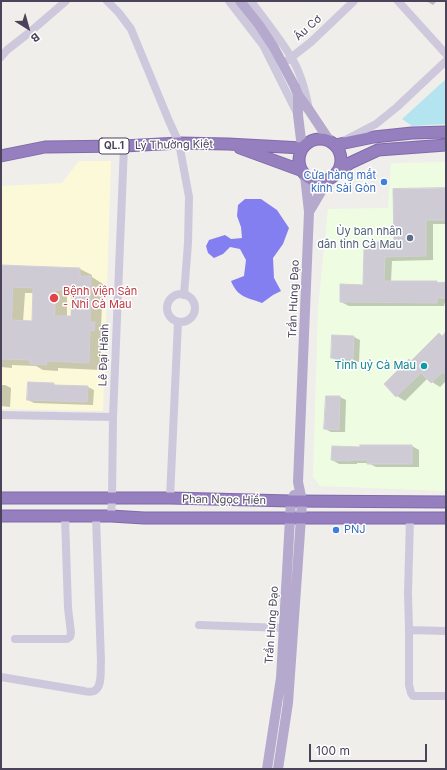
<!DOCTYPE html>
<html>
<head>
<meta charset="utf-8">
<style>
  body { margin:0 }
  #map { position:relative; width:447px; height:770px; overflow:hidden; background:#efeeeb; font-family:Inter,sans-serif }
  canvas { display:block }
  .frame { position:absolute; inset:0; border:2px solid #4a435a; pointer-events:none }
  .north { position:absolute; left:8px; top:8px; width:40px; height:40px; -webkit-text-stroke:3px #fff; paint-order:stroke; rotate:143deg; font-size:11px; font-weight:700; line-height:16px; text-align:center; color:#4a435a }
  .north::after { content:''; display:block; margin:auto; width:14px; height:18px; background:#4a435a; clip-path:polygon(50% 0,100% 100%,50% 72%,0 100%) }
  .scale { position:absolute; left:309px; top:744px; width:118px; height:18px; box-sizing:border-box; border:2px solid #4a435a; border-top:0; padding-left:5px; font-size:12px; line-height:14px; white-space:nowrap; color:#4a435a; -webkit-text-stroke:3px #fff; paint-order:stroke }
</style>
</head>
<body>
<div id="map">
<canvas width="447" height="770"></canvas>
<div class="frame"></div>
<div class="north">B</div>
<div class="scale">100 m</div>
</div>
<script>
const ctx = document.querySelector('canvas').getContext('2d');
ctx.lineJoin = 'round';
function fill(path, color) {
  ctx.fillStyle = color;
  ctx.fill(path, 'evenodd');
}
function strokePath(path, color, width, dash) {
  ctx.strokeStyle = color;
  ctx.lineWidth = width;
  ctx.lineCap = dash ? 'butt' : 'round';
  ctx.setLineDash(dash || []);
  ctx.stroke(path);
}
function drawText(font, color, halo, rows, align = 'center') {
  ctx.font = font + ' Inter,sans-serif';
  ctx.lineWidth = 3;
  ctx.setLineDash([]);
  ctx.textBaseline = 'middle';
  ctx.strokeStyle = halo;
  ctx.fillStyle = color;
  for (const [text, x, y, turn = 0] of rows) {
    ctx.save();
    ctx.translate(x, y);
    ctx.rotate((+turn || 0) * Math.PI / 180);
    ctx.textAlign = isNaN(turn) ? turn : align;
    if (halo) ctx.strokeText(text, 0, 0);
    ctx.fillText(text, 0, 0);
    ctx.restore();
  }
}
fill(new Path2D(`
  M446,162V491L320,486L313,477L318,308L328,209L388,208L391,163Z`), '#eefde1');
fill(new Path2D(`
  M79,161H111L103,411L1,409V186L62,183Z`), '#fcf9d8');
fill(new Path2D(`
  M446,79V124L412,126L402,119Z`), '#b5e4f1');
fill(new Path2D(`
  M245,199H261L277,210L289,228L283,244L273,258L274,278L281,291L273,295L262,303C247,297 238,298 231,281L244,276L246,260L240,249L230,247L223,254L214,258L208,253L206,246L209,240L225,235L231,239L242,238L241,227L237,216L238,205Z`), '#847ff1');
fill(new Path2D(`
  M426,1H437L433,5Z
  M446,189V224H433V260L392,261L391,282H437L440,283H446V302H445L444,306H349L341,302L364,286L395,243Z
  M1,266L80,269L92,275V277L103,284L101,327L106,330V337H102L100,370L58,368V371L43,370L36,366L12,365V368L1,367ZM25,293H34L33,322H23ZM67,296H73L72,317H67Z
  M439,334L443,337L446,334V381L440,387L432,382L428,378L405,401L397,396L409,360L412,361Z
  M354,337L360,340L359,362L338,361L332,358Z
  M53,384L57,386L88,387L94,390L93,405L34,403L28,400Z
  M1,385H5L11,388L10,407L1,406Z
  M340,397L346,400L345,432H331L325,429Z
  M412,446L419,450V467H376L368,463H357V464H339L332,460L361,449Z`), '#0003');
const building = new Path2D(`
  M446,188V220H426V256L385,257L384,281H437V283L446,282V298H437V303L340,302V284L363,285L364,249H367V242H394L393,189Z
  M1,265L80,268V276H91L90,322H95L94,331L90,330L89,363L46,361L47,365L30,364V360L1,359ZM13,287L33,288L32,321L12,320ZM56,290H72L71,316H55Z
  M446,332V375L443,372L431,383L421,373L396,397L384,384L409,359L411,361L439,333L442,336Z
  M332,335L354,336L353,359L331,358Z
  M28,382L54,383V385L88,386L87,402L27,400Z
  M326,396H340L339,430L324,429Z
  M360,445H412V464H367L368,460H350V461L331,460L332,446L360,447Z`);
fill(building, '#cfcbd4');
strokePath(building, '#d4cfd8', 1);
const highway = new Path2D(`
  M299 160a21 21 0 1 1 42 0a21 21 0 1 1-42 0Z
  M335,145L374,137L412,133L446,132
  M240,148L300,170
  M1,156L45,147L124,146L179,143L228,144L302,148
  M338,172L350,163L378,150L446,145
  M1,498H170L291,501L446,502
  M1,516H111L144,518H446`);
strokePath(highway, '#816aaa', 13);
strokePath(new Path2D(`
  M107,1L119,13L131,29L169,121L179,143L189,197L188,243L184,295
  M229,1L263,45L297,113
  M251,1C264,19 279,37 291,57C300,71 306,93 309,110
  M398,1L446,54
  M1,57L7,50L30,32L66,1
  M288,60L311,42L354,1
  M347,139L376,124L397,107L446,61
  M167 308a14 14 0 1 1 28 0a14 14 0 1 1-28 0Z
  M1,415L113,417
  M170,498L178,322
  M111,516L112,499L113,417L124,146
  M410,518L408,593L409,630L446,631
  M199,625L284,628
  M409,630V685L411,693L413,696H446
  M15,639H67L70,637L71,633L68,608L65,517
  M1,677L84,691C87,692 91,692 94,691C103,687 100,670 101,662L96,517`), '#cec8dd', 8);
strokePath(new Path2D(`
  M295,87L298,95L309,110L329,140
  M298,95V115L302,148
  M309,212L328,180
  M267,769L281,678L291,501L294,495
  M278,769L288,703L301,518L302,501L298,482L309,212L305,176`), '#b5a9cd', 10);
strokePath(highway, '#957fbf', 11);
strokePath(new Path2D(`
  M240,1L259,25L273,46L295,87`), '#b5a9cd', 10);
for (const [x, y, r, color] of [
  [384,182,4,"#3f7fe0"],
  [410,238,4,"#5c6f8a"],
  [54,298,5,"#e0444e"],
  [424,366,4,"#0f9aa8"],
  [336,530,4,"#3f7fe0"]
]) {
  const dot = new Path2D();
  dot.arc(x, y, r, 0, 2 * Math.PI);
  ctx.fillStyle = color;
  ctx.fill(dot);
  strokePath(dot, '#fff', 1.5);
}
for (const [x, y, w] of [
  [114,146,30]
]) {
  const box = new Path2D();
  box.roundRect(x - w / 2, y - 8, w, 16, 3);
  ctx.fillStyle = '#fff';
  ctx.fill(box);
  strokePath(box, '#4a435a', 1);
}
drawText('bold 10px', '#4a435a', null, [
  ["QL.1",114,146]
]);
drawText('11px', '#4a435a', '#fff', [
  ["Âu Cơ",308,28,-42],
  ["Lý Thường Kiệt",174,145,-1],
  ["Trần Hưng Đạo",294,299,-88],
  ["Lê Đại Hành",104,355,-88],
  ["Phan Ngọc Hiển",224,500,1],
  ["Trần Hưng Đạo",272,625,-86]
]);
drawText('11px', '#366cbe', '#fff', [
  ["Cửa hàng mắt",376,176],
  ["kính Sài Gòn",376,189],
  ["PNJ",344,530,"left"]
], 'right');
drawText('11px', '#4e5e75', '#fff', [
  ["Ủy ban nhân",402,232],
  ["dân tỉnh Cà Mau",402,245]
], 'right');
drawText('11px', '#be3a42', '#fff', [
  ["Bệnh viện Sản",63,292],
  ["- Nhi Cà Mau",63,305]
], 'left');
drawText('11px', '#0d838f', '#fff', [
  ["Tỉnh uỷ Cà Mau",416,366]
], 'right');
</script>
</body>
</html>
